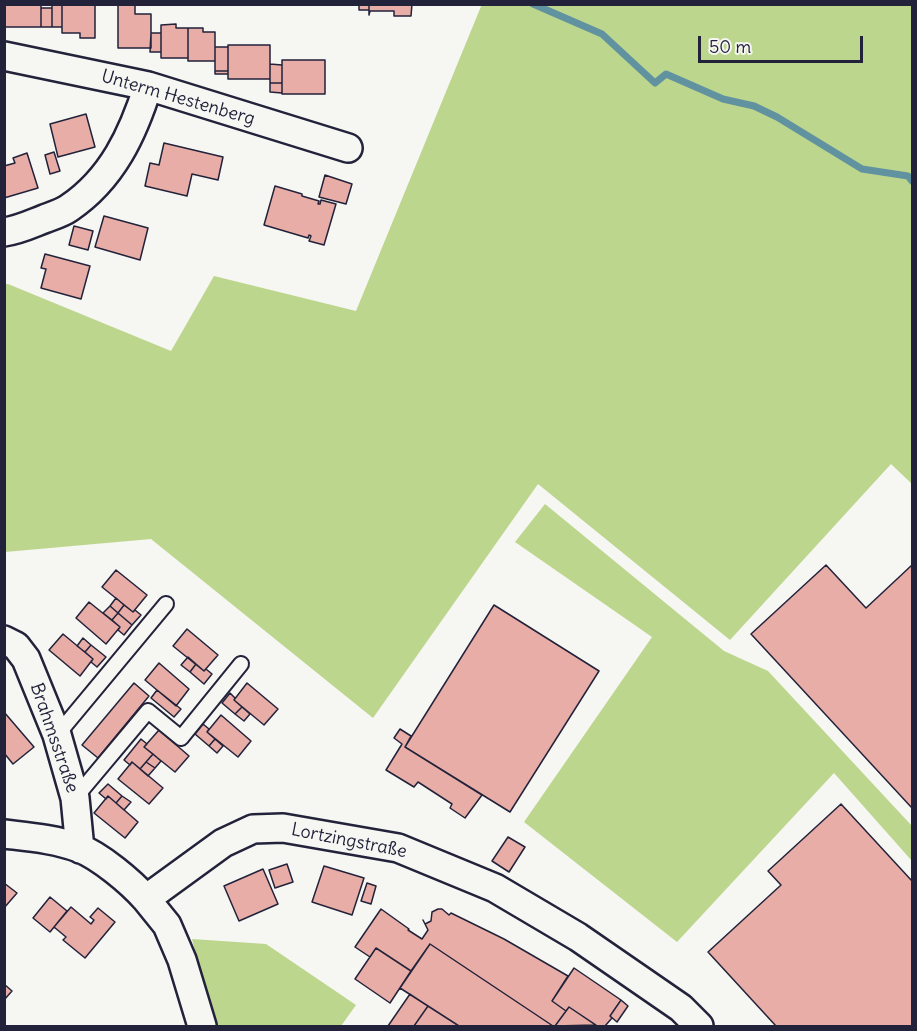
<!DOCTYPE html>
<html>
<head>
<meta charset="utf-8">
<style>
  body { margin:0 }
  #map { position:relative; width:917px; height:1031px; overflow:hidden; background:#f6f6f2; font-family:Delius,sans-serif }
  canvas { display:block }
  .frame { position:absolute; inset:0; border:6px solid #22223b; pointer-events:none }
  .scale { position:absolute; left:698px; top:36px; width:165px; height:27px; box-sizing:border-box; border:3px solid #22223b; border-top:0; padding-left:8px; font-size:18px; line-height:21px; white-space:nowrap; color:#22223b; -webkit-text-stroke:4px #f6f6f2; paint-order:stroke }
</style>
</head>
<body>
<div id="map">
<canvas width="917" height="1031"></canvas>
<div class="frame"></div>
<div class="scale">50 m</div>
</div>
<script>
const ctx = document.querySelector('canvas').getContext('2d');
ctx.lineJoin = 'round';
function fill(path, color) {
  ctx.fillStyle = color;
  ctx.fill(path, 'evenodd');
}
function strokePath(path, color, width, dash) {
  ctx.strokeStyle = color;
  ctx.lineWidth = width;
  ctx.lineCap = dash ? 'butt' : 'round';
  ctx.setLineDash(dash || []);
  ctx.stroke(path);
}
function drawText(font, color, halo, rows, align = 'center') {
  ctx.font = font + ' Delius,sans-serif';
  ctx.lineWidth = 4.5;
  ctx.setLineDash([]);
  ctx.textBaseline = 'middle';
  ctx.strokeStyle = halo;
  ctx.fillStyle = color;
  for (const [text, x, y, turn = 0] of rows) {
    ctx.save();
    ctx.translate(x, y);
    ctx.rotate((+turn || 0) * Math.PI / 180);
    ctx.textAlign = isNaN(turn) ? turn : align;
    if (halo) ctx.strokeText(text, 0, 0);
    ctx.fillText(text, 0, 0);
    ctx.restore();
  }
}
fill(new Path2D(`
  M482,4L912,5V484L891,464L730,640L538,484L373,718L151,539L5,552V284H8L171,351L214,276L356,311Z
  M545,504L724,651L768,671L912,826V861L834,773L677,942L524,822L652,637L515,542Z
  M192,939L266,944L356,1005L341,1026H215Z`), '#bdd68d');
strokePath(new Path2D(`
  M533,4L602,34L655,83L666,74L723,99L754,106L777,117L862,169L908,176L912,181`), '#61929f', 7);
const building = new Path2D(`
  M5,4H41V27H4Z
  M52,4H62V27H52Z
  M62,4H95V38H80V33H62Z
  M118,4H135V14H151V48H118Z
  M359,4H369V10H359Z
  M369,4H412L411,16H394V11H370L369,15Z
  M41,8H52V27H41Z
  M176,24V28H188V58H161V25Z
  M188,28H203V32H215V61H188Z
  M151,33H161V52H150Z
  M228,45H270V79H228Z
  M215,47H228V71H215Z
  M282,60H325V94H282Z
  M270,64L282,65V83H270Z
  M215,71H228V74H215Z
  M270,83H282V93L270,92Z
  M86,114L95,147L58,157L50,124Z
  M164,143L223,157L218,180L192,174L187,196L145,186L150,163L159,165Z
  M54,152L60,171L50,174L45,155Z
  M27,153L38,188L4,198V166L15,163L13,158Z
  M325,175L352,184L346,204L319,197Z
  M275,186L302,194V196L319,201L318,204H320L321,200L336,204L324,245L309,241L311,236L309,235L308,238L264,225Z
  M104,216L148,228L140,260L95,247Z
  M74,226L93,231L88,250L69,245Z
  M45,254L90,266L81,299L41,288L46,269L41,268Z
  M826,565L866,608L912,565V808L751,634Z
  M116,570L147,595L133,612L102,587Z
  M116,598L124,605L118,613L110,606Z
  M89,602L120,627L106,644L76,618Z
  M124,605L133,612L135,610L141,615L132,625L118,613Z
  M494,605L599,671L510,812L405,747Z
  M110,606L118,613L112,620L103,613Z
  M118,613L132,625L124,635L118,630L120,627L112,620Z
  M187,629L218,655L204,671L173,646Z
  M63,634L93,659L80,676L49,650Z
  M83,638L91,645L85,652L77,646Z
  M91,645L106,657L97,667L91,662L93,659L85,652Z
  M188,657L196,664L190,672L181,665Z
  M159,663L189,689L176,706L145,680Z
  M196,664L204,671L206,669L212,674L204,684L190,672Z
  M134,683L149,696L98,758L82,745Z
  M247,683L278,709L264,725L234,700Z
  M157,690L181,709L174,717L151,698Z
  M230,693L235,698L234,700L242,707L235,714L222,703Z
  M242,707L250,714L244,721L235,714Z
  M4,712L34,747L13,764L4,753Z
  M221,715L251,741L238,757L207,732Z
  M203,724L209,729L207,732L215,739L209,746L195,734Z
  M400,729L411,736L405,747L482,795L465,818L450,808L452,804L418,782L414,787L386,770L402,744L394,738Z
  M159,730L189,756L175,772L144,747Z
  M141,739L147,744L144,747L153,754L140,769L132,762L130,765L124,760Z
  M215,739L223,746L217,753L209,746Z
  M153,754L161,761L155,768L146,762Z
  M132,762L163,788L149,804L118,779Z
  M146,762L155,768L148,776L140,769Z
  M108,784L122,796L116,803L108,796L106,799L99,793Z
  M108,796L138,822L125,838L94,813Z
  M122,796L131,802L124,810L116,803Z
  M841,804L912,881V1026H776L708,952L781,885L768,871Z
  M508,837L525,847L509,872L492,861Z
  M287,864L293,882L275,888L269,870Z
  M324,866L364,878L352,915L312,902Z
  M263,869L278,904L239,921L224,886Z
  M4,883L17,893L4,908Z
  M367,883L376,886L371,904L361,901Z
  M50,897L67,911L50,932L33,918Z
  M71,907L91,924L94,920L90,917L98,908L115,922L85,958L63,940L66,937L54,927Z
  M381,909L409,929L408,930L422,939L428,930L423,920L425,924L431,921L432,912L438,909H442L449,915L451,913L504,939L568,976L552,1001L566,1011L555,1026H553L430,944L411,971L376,948L370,957L355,947Z
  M430,944L553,1026H459L400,988Z
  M376,948L411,971L390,1003L355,979Z
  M574,968L621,1000L610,1016L612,1018L605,1026H597L569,1007L566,1011L552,1001Z
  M4,984L12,991L4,1000Z
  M410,994L428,1006L414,1026H388Z
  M621,1000L628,1006L617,1022L610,1016Z
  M428,1006L459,1026H414Z
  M569,1007L596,1025L555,1026Z`);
fill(building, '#e8ada6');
strokePath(building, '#22223b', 1.5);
const lane = new Path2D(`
  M57,735L166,604
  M75,798L148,711L181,738L241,664`);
const street = new Path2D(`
  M4,56L148,86L348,148
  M4,232C19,230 31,224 44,219C52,216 62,213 69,208C112,179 133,134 148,86
  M4,640L16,646L26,659L57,735L75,798L80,849
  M4,834C29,837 55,839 79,848C100,856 131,882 146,899
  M202,1026L182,960L167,925L146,899L223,843L253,829L283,828L398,848L495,888L578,937L681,1008L699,1026`);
strokePath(lane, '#22223b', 18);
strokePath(street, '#22223b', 32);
strokePath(lane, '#f6f6f2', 14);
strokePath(street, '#f6f6f2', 27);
drawText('18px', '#22223b', '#f6f6f2', [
  ["Unterm Hestenberg",178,98,16],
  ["Brahmsstraße",54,738,71],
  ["Lortzingstraße",349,841,11]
]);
</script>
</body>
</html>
